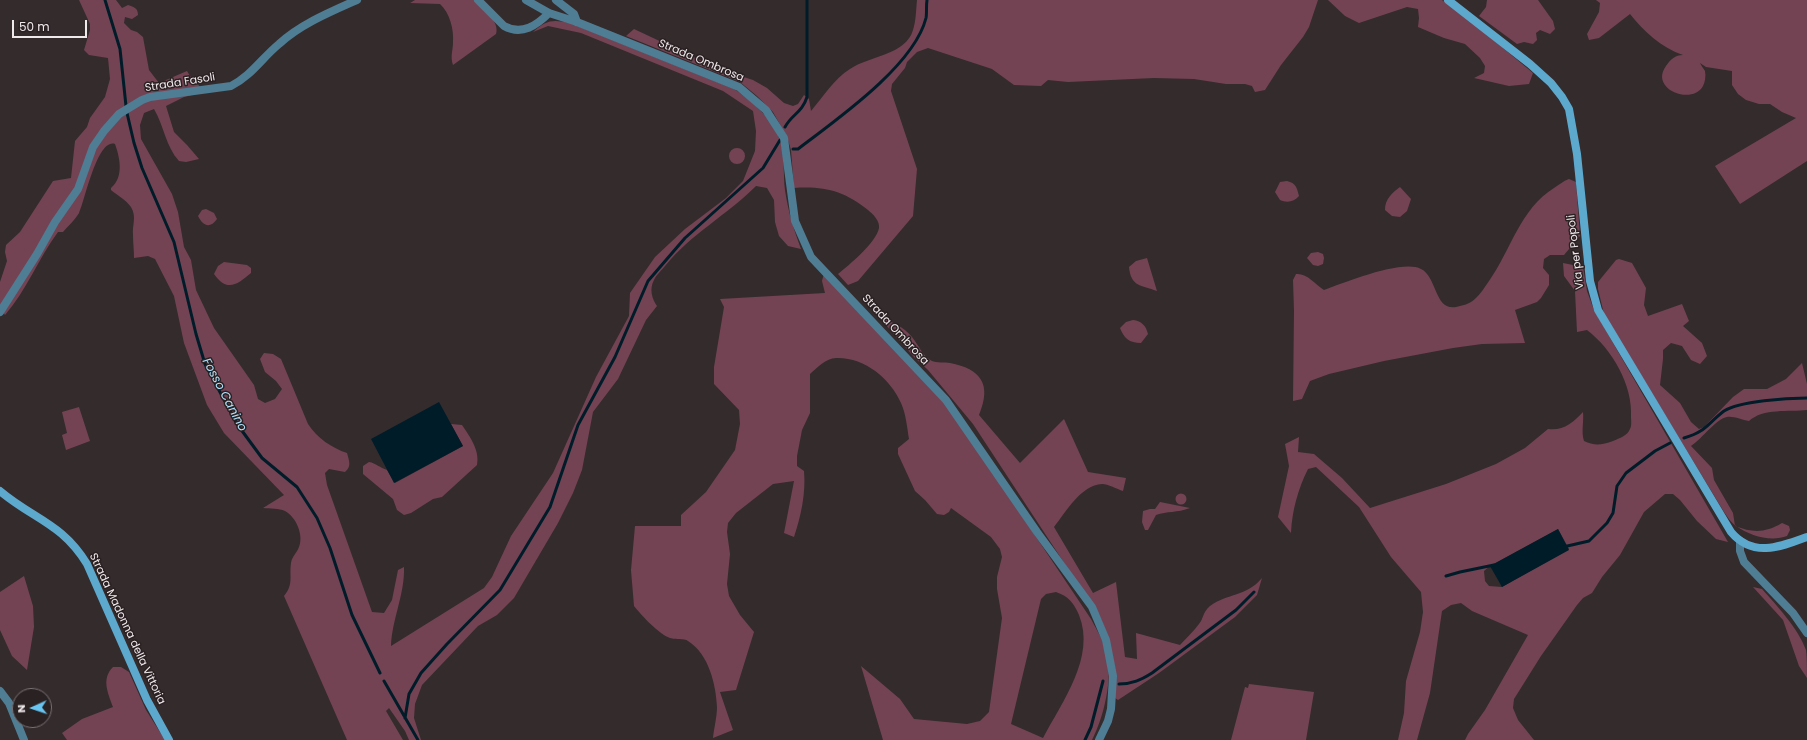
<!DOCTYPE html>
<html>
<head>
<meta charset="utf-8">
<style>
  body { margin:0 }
  #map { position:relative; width:1807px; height:740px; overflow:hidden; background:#342b2d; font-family:Poppins,sans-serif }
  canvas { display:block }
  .north { position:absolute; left:12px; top:688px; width:40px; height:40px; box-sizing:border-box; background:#2a2123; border:1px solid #797173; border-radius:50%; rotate:267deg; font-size:11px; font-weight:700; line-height:16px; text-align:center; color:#f0e9eb }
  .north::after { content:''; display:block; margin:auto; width:14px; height:18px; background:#68c4f0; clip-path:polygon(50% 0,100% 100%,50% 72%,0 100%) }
  .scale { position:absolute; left:12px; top:20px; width:75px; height:18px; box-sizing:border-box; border:2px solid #f0e9eb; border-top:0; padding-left:5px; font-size:12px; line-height:14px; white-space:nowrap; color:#f0e9eb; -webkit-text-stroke:3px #2a2123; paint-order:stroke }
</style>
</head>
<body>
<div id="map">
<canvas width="1807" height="740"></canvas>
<div class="north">N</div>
<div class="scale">50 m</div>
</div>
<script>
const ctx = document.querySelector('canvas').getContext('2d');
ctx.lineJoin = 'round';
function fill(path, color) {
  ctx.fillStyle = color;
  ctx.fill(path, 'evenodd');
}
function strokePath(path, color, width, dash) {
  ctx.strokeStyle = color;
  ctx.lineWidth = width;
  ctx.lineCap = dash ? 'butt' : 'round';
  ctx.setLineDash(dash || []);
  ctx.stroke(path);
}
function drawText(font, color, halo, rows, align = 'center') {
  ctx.font = font + ' Poppins,sans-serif';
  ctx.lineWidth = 3;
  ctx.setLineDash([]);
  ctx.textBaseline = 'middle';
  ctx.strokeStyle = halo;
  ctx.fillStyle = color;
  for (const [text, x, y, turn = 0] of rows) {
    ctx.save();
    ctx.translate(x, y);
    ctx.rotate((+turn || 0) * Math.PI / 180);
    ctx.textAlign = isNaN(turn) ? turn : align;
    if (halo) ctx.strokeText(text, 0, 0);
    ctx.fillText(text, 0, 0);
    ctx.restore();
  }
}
fill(new Path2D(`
  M79,0H116L122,8L128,5C134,7 138,8 138,15L132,19L125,17L124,23L131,30L137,32L143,37L149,70L159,83L187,71L190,76L205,92L184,97L166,106L174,132L187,145L199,159L186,162L179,161C166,147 164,126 154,109L144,113L140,125L141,139L172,194L178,212L184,247L191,260L196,290L214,328L254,385L258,399L265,403L275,399L282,389L276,381L265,372L260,359L264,353L273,354L281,359L308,424C317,438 332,448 347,453C349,461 352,466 345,472L329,469L325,473L327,485L372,612L384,613L392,600L398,570L404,567C405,594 392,619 391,646L484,588L492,577L511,536L553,473L596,377L629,316L630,293L655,257L685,229L726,198L743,181L755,151L756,131L753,111L723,91L581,33L548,26L533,32C546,20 553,19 570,23L734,89C753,101 776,122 781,144C785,159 783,175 785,190C788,211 794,230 801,249L788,246L779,236L775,222L774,200L767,188L756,186C727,215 691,234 665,266C662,270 656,275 654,280C649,289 652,299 657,306L646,320L618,379L593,412L582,470L573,493L558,523L514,598L497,615L478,626L422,685L415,704L414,718L421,740H409L405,731L389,708L386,711L403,740H347L284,596C294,584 289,577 291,563C292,556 297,553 299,547C304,535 296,517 285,511C279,508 270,509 263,508L284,495L224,433L207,405L184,343L174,296L155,259L148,256L134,258C134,250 133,243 133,235C132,225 137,217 131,207C126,200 117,195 111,190V188C124,177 120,158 115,144C97,138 85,201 79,213C75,220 68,226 63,232H58C38,259 27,290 5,315L0,308V282L7,261L5,252L6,245L20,232L53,181L71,178L75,141L87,127L90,118L105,97L110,79L108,58L89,55L84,50L90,30V24Z
  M415,0H474C482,8 500,21 496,34L453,65C450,56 453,51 453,42C454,30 450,13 440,4L410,3Z
  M917,0H1318L1309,27L1303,37L1281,65L1265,90L1255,92L1252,86L1245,84H1226L1194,79L1154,78L1068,82L1048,80L1041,86L1014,85L992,69L928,48L917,52L907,62L905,68L892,84L891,91L917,169L913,216L858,281L848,285L838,274C849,265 876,243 879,228C880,221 873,214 868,210C844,191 825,186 794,188L791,150L787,137L773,112L757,96L740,82L626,36L634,29L719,69L753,80L767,88L784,103L793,106L798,104L804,95L809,99L811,111C823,97 834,79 850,69C869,56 906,55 913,30C916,21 916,10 917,0Z
  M1328,0H1442L1479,28L1533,73L1529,84L1509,86L1474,78L1484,73L1485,66L1480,58L1465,44L1444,38L1418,27L1419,18L1418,9L1407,7L1359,23L1345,16Z
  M1487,0H1538L1553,21L1555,29L1550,34L1540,30L1536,33L1537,40L1533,44L1524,42L1517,44L1479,16L1486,7Z
  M1596,0H1807V161L1740,204L1715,166L1796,118L1782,112L1770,104H1759L1746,100L1738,94L1732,85V71L1706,67L1700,63C1701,65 1703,68 1705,71C1706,76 1705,82 1703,86C1692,106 1649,89 1666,66C1671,59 1675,55 1683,55C1662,48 1643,31 1630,14L1599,38L1589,40L1587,34L1599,12L1600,3Z
  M729 156a8 8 0 1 1 16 0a8 8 0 1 1-16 0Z
  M1569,179L1576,182L1580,236L1564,255H1550L1544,259L1543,268L1549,275V285L1541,298L1537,302L1515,310L1525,343L1482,344L1453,348L1384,361L1329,374L1310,381L1302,399L1293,401L1294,311L1293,280L1296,274C1307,273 1315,284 1324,290C1344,283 1402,259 1421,269C1438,277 1434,315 1460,306C1464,305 1468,304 1471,302C1479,297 1484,288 1489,281C1511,250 1520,209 1554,188C1559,185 1563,181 1569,179Z
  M1287,181C1296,183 1297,188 1299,196C1294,202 1287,203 1280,200L1275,192L1280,182Z
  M1400,187L1411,199L1407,211L1400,217L1392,216L1385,210C1385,199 1392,193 1400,187Z
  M206,209L214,213L217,219C210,229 203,226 198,216L202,210Z
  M1318,252L1323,254L1324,258L1323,264L1318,266L1313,265L1307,258L1311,253Z
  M1147,258L1157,291C1141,285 1131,287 1129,267L1136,261Z
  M1619,259L1632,263L1646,288L1644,305L1648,316L1682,304L1689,321L1683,326L1702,343L1707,356L1700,364L1691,360L1682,346L1671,343L1663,350V359L1660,385L1680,403L1691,422L1699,429L1704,427L1733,397L1744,389H1767L1786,379L1802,363L1807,384V410C1789,412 1763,408 1749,421C1742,420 1734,416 1727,417C1717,418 1702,439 1691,446L1712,468L1714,480L1733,513L1735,526C1753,533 1765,533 1782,523L1789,526L1790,530L1787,536C1771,542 1750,536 1736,526C1731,523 1727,516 1724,512L1604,314L1598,289V282L1616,260Z
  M224,262L247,265L251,268V273C238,284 227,293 214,274L218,266Z
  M1563,263L1583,267L1587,291L1594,310L1728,542L1716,539L1697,521L1680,500L1673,494H1665L1644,512L1620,555L1602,577L1592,593L1583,598L1577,605L1541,656L1514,699L1513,708L1518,720L1534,740H1465L1468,734L1485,710L1528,635L1472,611L1461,603L1451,605L1442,611L1430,693L1417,740H1398L1404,713L1406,681L1420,632L1423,612L1421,592L1391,557L1359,507L1316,467L1308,469C1298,489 1292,511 1291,533L1278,517L1289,466L1285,444L1299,437L1298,452L1314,454L1342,478L1370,508L1446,484L1496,464L1525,448L1548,429C1563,431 1573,423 1583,412C1584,422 1581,432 1584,441C1594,446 1602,445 1613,441C1620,438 1627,436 1630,429C1632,426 1631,420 1631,417C1633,385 1612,349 1587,330L1577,332L1575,291L1564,276ZM1558,529L1569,549L1502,587L1489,586L1485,581L1484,571L1490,566Z
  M824,273L945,401L1091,619C1096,629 1104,641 1107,652C1113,678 1104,717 1092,740H883L861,666L900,699L914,719L967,724L980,721L989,712L1002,618L997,589V577L1002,557L1000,549L991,537L951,508L949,512L944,515L937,514L925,500L915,491L898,454V448L909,439C907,427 906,414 901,403C890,378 864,357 836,358C826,358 817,368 810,374V413L802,430L797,456V466L804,471C806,493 801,516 794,537L784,533L794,481L773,484L736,513L728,523L727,532L730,554L727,584L729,596L740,615L754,632L736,690L720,692L733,730L713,738C714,728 717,717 717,707C716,685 709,654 688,641C684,638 676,640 670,638C659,634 642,616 634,606L631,570L635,526H681V515L706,492L735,450L740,424L739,410L714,384V367L724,307L720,299L825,293L822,281ZM1056,592C1068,596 1074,603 1079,615C1096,657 1062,702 1043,738L1011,724L1041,599L1046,594Z
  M879,317C892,322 903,326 912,337C918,344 923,357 932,361C936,363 945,362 950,363C981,369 992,384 979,415L1020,463L1064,419L1088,472L1126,478L1123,491C1117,489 1108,484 1102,484C1081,485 1066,512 1054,527L1093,593L1116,582L1125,657L1137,659L1136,633L1180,645C1186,638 1193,632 1199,624C1204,618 1202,613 1210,606C1228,593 1246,597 1262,578L1257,595L1235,617L1159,673L1118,700L1115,698C1116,664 1113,650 1101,619L973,424L928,370L914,357Z
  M1133,320C1142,321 1146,326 1148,334L1141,343C1129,343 1124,338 1120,328L1126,322Z
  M79,407L90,441L66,450L62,435L67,433L62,412Z
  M451,424L462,425C470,437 480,450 477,465L442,497L433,499L411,513L404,515L397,510L393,499L363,474V466L369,462C376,463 380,468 387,470L395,483L463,446Z
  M1175.5 499a5.5 5.5 0 1 1 11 0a5.5 5.5 0 1 1-11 0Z
  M1160,502L1190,508C1177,513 1167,511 1156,515L1148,530H1145L1142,522L1143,511L1150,509H1155Z
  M24,576L33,606L34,627L27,670L12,656L0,630V592Z
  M1753,587L1762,589C1777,606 1798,628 1806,650C1807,657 1807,670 1807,678L1799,666L1783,620Z
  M113,667H121L129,672L146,710L165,740H67L62,733L82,719L113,707C108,693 101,679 113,667Z
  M1249,684L1314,692L1306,740H1231L1245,687L1248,688Z`), '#734353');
fill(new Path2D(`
  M439,402L463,446L394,483L371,439Z
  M1558,529L1569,550L1502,587L1490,566Z`), '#001c29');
strokePath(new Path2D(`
  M105,0L120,49L126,106
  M127,113L134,143L142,168L174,242L196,334L205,364L237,424L262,458L297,487L317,518L330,548L352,615L380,673
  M785,127C792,114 802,113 807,97V0
  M793,149H798C836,120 914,66 926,18C927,13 926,6 927,0
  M1684,438C1706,432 1708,423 1724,411C1740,401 1787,398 1807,398
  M1563,547L1589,541L1607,523L1613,513L1617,486L1626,473L1655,451L1670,443
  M1446,576L1460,572L1494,565
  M384,681L418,740
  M1119,684C1132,684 1141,680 1152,673L1236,610L1254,592
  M405,718L409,694L421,673L447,644L500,590L550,507L578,425L615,357L648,281L685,238L763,168L780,140
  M1085,740L1091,727L1103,681`), '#001c29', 3);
strokePath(new Path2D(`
  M478,0L504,26C522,36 537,25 549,13
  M526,0L549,13L577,22L739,87L766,110L784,138L795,221L811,257L946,400L1037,532L1092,607L1106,640L1113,676L1111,709L1108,721L1099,740
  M556,0L574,14L577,22
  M0,312L37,254L55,222L78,189L93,147L104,131L119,114L142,100L150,97L231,86C251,76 262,58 279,44C301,24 330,12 357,0
  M1740,541V551L1744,562L1793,613L1807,633
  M0,691L9,703L24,740`), '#4f7d94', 8);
strokePath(new Path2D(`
  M1448,0L1530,64L1551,83L1562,97L1569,109L1577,154L1590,281L1598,310L1731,532C1753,558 1780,547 1807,537
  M0,491C33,519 62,523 87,564L147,700L169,740`), '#5da9ce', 8);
drawText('11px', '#f0e9eb', '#2a2123', [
  ["Strada Ombrosa",701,61,23],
  ["Strada Fasoli",180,83,-9],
  ["Via per Popoli",1576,252,-97],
  ["Strada Ombrosa",895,330,47],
  ["Strada Madonna della Vittoria",127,629,65]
]);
drawText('italic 12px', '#b1e4fe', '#2a2123', [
  ["Fosso Canino",224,395,62]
]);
</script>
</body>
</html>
